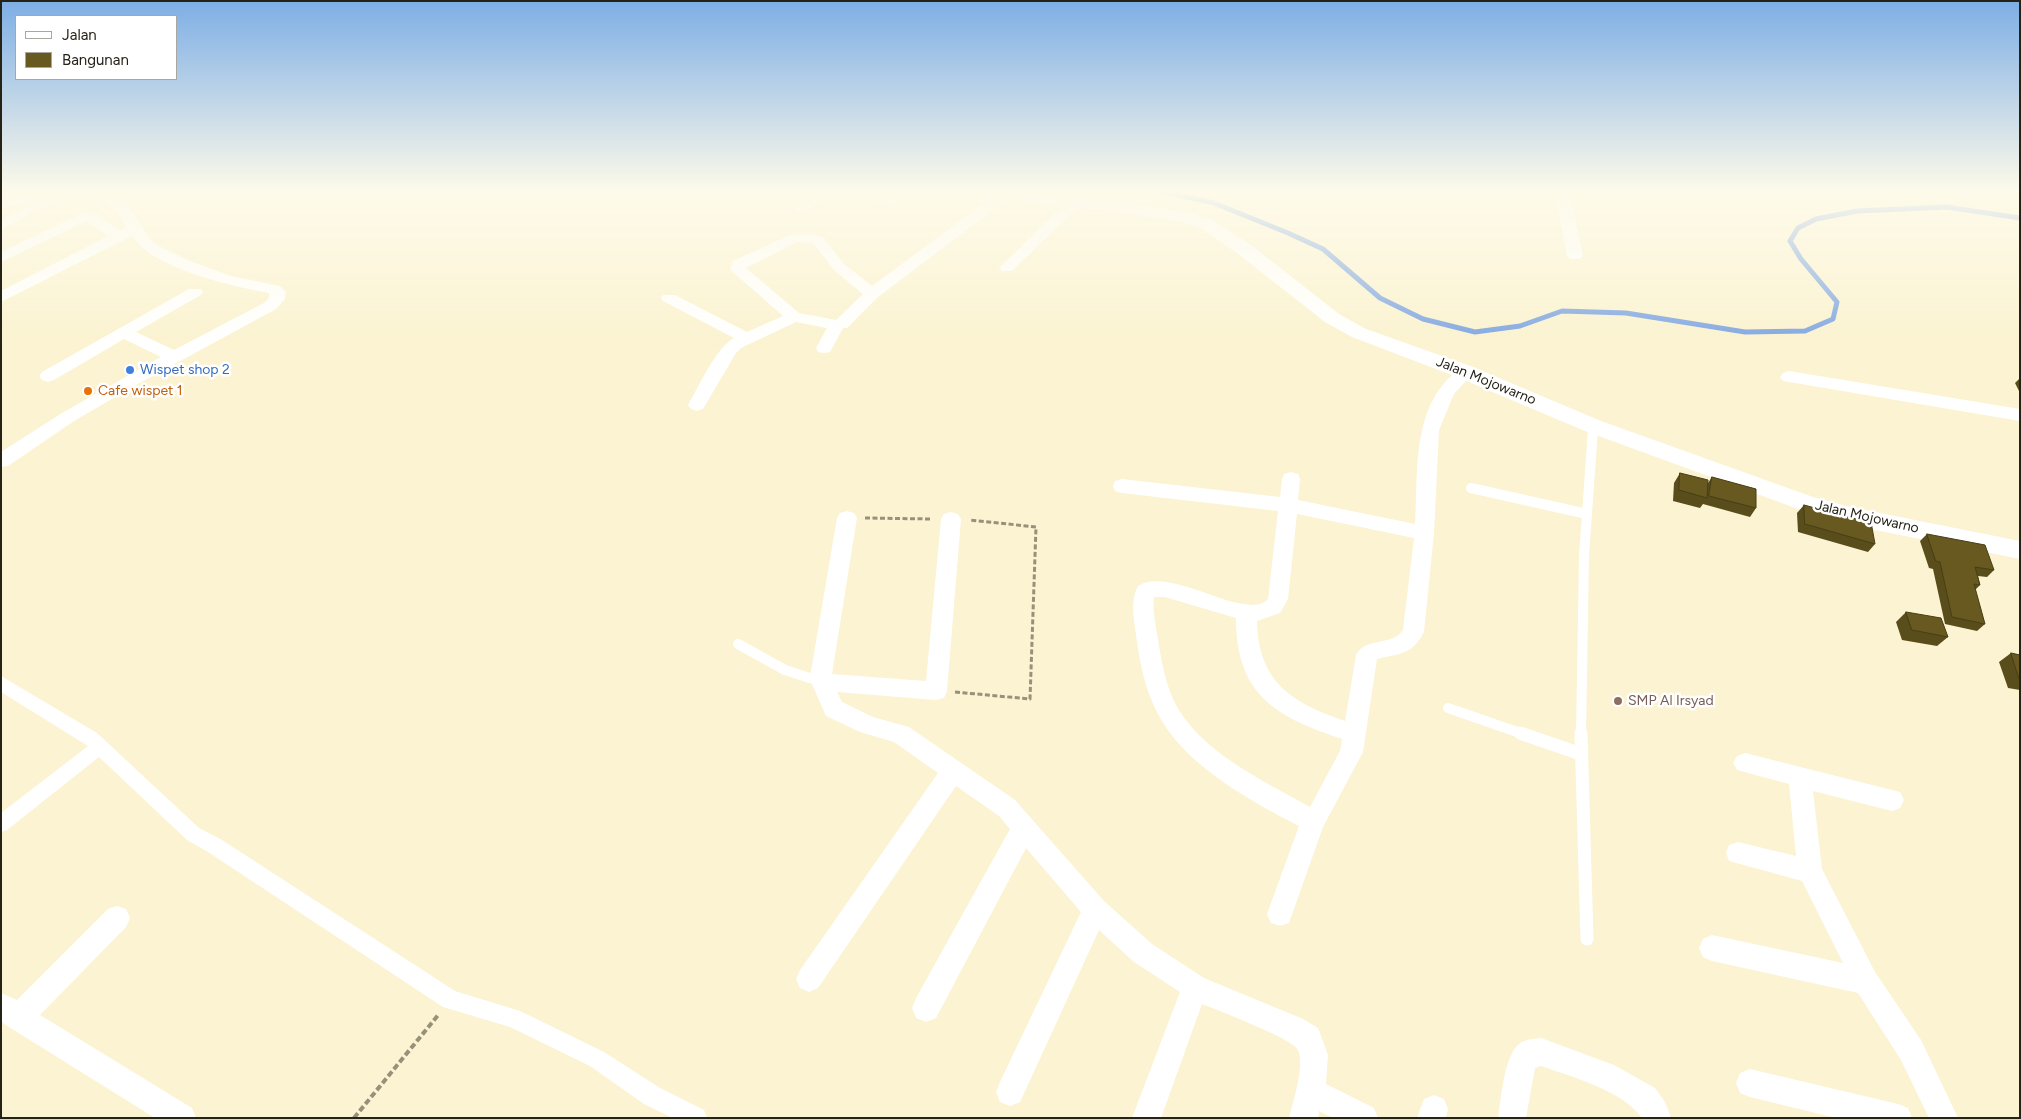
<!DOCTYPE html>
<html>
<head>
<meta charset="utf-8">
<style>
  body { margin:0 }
  #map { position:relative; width:2021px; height:1119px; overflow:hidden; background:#fbf3d1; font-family:Figtree,sans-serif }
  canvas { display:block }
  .frame { position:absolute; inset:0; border:2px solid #252216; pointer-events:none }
  .legend { position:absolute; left:15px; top:15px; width:162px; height:65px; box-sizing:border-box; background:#fff; border:1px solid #a8a7a2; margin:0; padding:6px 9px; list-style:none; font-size:15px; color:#252216 }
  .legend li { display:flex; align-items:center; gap:10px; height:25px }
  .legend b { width:25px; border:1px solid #a8a7a2 }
</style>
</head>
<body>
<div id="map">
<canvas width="2021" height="1119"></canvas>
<div class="frame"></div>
<ul class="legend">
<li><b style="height:6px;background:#fff"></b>Jalan</li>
<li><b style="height:14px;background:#675920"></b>Bangunan</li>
</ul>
</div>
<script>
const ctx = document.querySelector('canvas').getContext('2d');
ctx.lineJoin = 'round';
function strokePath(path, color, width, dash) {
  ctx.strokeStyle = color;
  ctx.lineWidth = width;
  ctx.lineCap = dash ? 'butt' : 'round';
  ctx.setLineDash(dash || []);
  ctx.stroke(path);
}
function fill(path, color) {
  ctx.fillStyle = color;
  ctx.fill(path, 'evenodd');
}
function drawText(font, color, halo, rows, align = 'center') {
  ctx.font = font + ' Figtree,sans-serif';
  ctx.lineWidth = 5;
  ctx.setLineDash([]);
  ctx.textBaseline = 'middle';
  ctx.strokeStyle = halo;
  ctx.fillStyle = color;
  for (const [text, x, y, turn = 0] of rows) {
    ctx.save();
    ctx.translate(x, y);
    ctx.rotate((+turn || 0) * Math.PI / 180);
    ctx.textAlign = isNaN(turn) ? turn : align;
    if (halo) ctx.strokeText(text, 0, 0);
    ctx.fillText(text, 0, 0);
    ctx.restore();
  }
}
strokePath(new Path2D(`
  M1155,190L1214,203L1288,233L1323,249L1380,298L1423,319L1475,332L1520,326L1562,311L1626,313L1745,332L1805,331L1833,319L1837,302L1801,259L1790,241L1798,228L1816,219L1857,211L1947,207L2020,218`), '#7ea5e1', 5);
strokePath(new Path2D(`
  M865,518L931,519
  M955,692L1030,699L1036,527L970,520`), '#979179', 3, [5, 2.5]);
strokePath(new Path2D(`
  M354,1118L439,1014`), '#979179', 4, [6, 3]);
strokePath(new Path2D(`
  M1,225L66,190
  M1593,430V426`), '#fff', 8);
strokePath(new Path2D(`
  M1471,488L1587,514
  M738,644L785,670L822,682
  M1448,708L1523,734
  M1581,734L1584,556L1593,429`), '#fff', 10);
strokePath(new Path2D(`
  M1520,733L1581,754
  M1581,733L1587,939`), '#fff', 13);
fill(new Path2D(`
  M824,190H837L805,211H797L796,209L797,207Z
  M851,190H867L894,202L889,205L885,204Z
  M1,676L97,733L199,828L222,840L455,991L520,1011L604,1052L660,1088L704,1110L707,1118H673L644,1104L590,1066L510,1027L443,1007L208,852L187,840L99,757L7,830L1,832V813L88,746L1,692Z`), '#fff');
fill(new Path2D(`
  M42,190H69L67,193L1,208V200Z
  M95,190H111L128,206L150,239L157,245L187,260L231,276L280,286L286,292L285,299L276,309L136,385L74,421L8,466L1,467V452L62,413L161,357L124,339L54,380L48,382L42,380L39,376L42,372L189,289H201L203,292L201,295L136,332L174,350L264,303L269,298V293C232,286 153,269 132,236L1,302V291L108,236L87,221L1,262V252L85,212L96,214L120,230L127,227L117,212Z
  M1555,190H1569L1583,256L1580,259H1570L1567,256Z
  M1004,191L1009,192L1011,195L1009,198L878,297L847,328H843L830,352L824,353L818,352L816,348L827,328L796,322L741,348L736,353L703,409L697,411L691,409L688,405C698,388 717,346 734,338L663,301L661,298L663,295H675L747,332L783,316L733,272L730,269L733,261L790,235L811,234L823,237L844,264L872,286L999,192ZM797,242L813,243L834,270L863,294L836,320L799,313L746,268Z
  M1076,197L1081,198L1083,201L1081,204L1012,271H1002L999,268L1002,265L1071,198Z
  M1465,367L1471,368L1474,372L1454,394L1439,430L1434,533L1424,632C1412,655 1401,653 1377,659L1363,752L1323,827L1289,923L1280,926L1271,923L1267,914L1299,826C1252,802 1189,767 1162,721C1147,697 1141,669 1137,642C1135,623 1129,603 1138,586C1171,565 1246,623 1268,599L1278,511L1122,493L1115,491L1113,486L1115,481L1122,479L1280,497L1282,479L1284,474L1291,472L1298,474L1300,479L1298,500L1415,524C1418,476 1412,417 1447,380C1453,375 1457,369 1465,367ZM1297,514L1414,538L1403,630C1392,647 1366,636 1356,655L1345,721C1292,703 1258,682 1257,621L1280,613L1288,599ZM1154,597H1165L1236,618C1236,696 1277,717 1342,739L1340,751L1310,807C1264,781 1198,751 1174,701C1166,684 1162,664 1159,646C1157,630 1152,613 1154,597Z
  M1789,371L2020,409V421L1783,381L1780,377L1783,373Z
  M847,511L854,513L857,518L832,674L926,681L941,519L944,514L951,512L958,514L961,519L947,691L944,698L936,700L837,692L842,702L873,717L909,727L1015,800L1104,901L1152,944L1204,978L1303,1019L1318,1028L1328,1055L1326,1084L1374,1108L1378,1118H1333L1319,1111L1318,1118H1289C1293,1102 1305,1065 1298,1050C1294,1039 1217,1010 1202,1004L1161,1118H1132L1180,992L1134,962L1099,930L1020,1102L1010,1106L1000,1102L996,1092L1000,1082L1081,912L1026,848L936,1018L926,1022L916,1018L912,1008L916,998L1010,829L999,816L956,786L818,988L809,992L800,988L796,979L800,970L938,773L894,742L860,732L826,716L811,682L810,677L837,518L840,513Z
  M1745,753L1900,792L1904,800L1900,808L1892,811L1813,791L1822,869L1875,972L1921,1040L1958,1118H1929L1901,1060L1858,993L1712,961L1703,957L1699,948L1703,939L1712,935L1843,963L1802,881L1729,861L1726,853L1729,845L1738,842L1796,856L1789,784L1737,770L1733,763L1737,756Z
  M117,906L126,909L130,918L126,927L40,1015L192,1108L196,1118H155L1,1022V993L17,1000L108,909Z
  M1541,1038L1614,1065L1655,1088L1665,1102L1671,1118H1642C1622,1090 1572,1077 1541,1066L1535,1068L1526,1118H1498C1501,1099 1504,1056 1519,1044C1525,1039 1534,1039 1541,1038Z
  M1750,1069L1898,1104L1908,1108L1912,1118H1836L1750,1097L1740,1093L1736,1083L1740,1073Z
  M1434,1095L1444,1099L1448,1109L1446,1118H1417L1424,1099Z`), '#fff');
fill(new Path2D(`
  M963,190H1020L1120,202L1184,212L1211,219L1251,245L1339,314L1366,329L1473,367L1601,421L1813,497L1850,507L2020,541V559L1850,525L1798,509L1585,431L1457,377L1352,337L1325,322L1237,253L1199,227L1182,222L1120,212L972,195L966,194Z`), '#fff');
fill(new Path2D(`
  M2020,378V393L2015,383Z
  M1680,473L1708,483L1712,477L1756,508L1750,517L1703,504L1700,508L1673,501L1674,483Z
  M1804,505L1875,544L1868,552L1798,532L1797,513Z
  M1927,534L1994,570L1987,577L1978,576L1980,585L1975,590L1985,624L1977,631L1945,624L1933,569L1929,568L1920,541Z
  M1906,612L1948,637L1937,646L1902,640L1896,622Z
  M2011,653L2020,655V690L2008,688L1999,662Z`), '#594d1c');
const building = new Path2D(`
  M1680,473L1708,480L1707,498L1679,490Z
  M1712,477L1756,489V508L1709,496Z
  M1804,505L1848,517L1871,522L1875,544L1805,524Z
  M1927,534L1985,545L1994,570L1975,567L1980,585L1974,584L1985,624L1952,617L1940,562L1936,561Z
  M1906,612L1941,618L1948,637L1912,630Z
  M2011,653L2020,655V678H2019Z`);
fill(building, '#675920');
strokePath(building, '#483e16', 1);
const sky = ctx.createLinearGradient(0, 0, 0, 347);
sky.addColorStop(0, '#7daee5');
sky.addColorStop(0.55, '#fdfaea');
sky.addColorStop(1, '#fdfaea00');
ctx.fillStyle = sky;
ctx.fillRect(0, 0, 2021, 347);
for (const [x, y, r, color] of [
  [130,370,5,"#3f7fe0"],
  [88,391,5,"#e8710a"],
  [1618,701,5,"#8d6e63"]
]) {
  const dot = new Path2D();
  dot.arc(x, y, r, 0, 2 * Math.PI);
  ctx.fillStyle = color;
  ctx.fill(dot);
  strokePath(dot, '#fff', 2);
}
drawText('14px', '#366cbe', '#fff', [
  ["Wispet shop 2",140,370]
], 'left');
drawText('14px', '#252216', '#fff', [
  ["Jalan Mojowarno",1486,381,22],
  ["Jalan Mojowarno",1867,517,13]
]);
drawText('14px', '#c56008', '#fff', [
  ["Cafe wispet 1",98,391]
], 'left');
drawText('14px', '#785e54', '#fff', [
  ["SMP Al Irsyad",1628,701]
], 'left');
</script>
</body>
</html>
